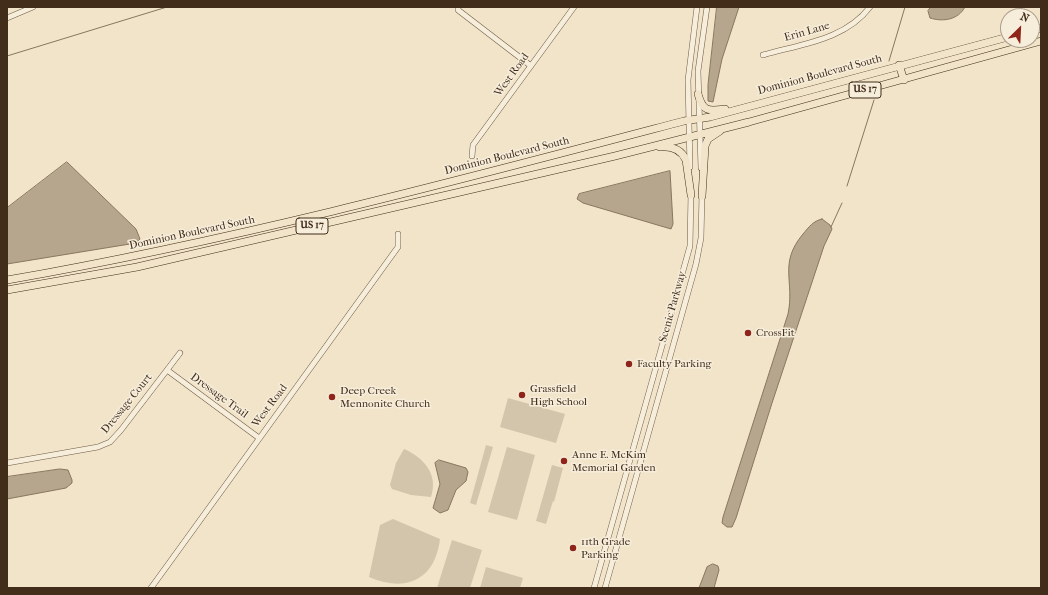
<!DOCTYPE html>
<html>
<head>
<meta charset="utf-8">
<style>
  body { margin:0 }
  #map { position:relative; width:1048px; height:595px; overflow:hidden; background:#f1e4c8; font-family:"IM FELL French Canon",serif }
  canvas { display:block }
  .frame { position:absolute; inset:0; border:8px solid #422d1b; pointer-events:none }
  .north { position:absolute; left:1000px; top:8px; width:40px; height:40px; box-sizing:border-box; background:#f6eddb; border:1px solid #aea08e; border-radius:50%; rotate:24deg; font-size:11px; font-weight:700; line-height:16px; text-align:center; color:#422d1b }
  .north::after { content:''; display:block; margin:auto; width:14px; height:18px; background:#8f2418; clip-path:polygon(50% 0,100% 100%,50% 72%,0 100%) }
</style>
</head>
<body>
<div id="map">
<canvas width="1048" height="595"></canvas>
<div class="frame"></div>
<div class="north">N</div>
</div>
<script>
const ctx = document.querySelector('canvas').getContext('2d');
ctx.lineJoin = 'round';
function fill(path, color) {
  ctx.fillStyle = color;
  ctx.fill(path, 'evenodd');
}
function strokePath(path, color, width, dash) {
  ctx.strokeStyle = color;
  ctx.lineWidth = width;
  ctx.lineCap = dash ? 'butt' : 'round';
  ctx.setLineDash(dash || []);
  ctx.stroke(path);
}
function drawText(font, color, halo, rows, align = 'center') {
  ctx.font = font + ' "IM FELL French Canon",serif';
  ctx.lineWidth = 3;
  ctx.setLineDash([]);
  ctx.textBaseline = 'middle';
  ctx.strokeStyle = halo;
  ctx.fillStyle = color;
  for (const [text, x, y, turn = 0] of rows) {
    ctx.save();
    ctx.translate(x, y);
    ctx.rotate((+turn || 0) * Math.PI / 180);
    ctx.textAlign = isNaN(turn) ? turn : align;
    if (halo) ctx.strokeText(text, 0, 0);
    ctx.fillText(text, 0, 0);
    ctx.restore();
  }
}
fill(new Path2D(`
  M508,398L565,414L556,443L500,427Z
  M486,445L493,447L476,505L470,503Z
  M507,447L535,455L517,520L488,512Z
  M404,449C423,457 439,474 431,497L411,495L392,489L390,485L396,463Z
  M552,465L563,468L554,502L553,501L546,524L536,521Z
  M393,519L440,539C435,580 406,593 369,577L380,525Z
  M452,540L482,550L470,588H437Z
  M486,567L523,578L520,588H480Z`), '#d3c5ab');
const water = new Path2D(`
  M717,7H739L722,59L713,102L708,101V85Z
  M931,7H965C958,20 943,22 930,18L928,11Z
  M67,162L136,229L140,239L136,243L7,264V208Z
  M670,171L673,224L671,229L583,203L577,199L579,194Z
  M822,219L830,225L832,229L824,246L772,403L736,518L732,527H727L722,523L723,517L788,314C795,281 778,264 803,234C809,227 813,221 822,219Z
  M439,460L466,468L468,472L466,481L456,490L448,510L440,513L433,508L440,484L435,463Z
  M60,469L68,470L72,480V483L66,488L7,499V477Z
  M713,564L718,566L719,570L714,588H699L707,567Z`);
fill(water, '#b6a68d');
strokePath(water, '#88765f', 1);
strokePath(new Path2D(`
  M7,56L167,7
  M889,61L905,7
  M847,186L874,100
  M831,227L842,203`), '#88765f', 1);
const minor = new Path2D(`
  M458,7V10L531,66
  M7,18L33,7
  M763,55C801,44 845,40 870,7
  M472,156L473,145L574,7
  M690,167L688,80L697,7
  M701,168L698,71L707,7
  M167,370L259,438
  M7,463L98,447L110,442L121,430L180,353
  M151,588L398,247V234
  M594,588L690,246L691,193
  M605,588L696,264L701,238L702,194`);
const highway = new Path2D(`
  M1032,31L1041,28
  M899,65L904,80
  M698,94C703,112 708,111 725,109
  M660,147C672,146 681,149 686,160L691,195
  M702,196L705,146L708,139L720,131
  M7,280C236,240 460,180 684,121L710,117L1008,37
  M7,290L137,267L615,156L749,122L1041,41`);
strokePath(minor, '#6e5b46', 6);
strokePath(highway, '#422d1b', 8);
strokePath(minor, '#f6eddb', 5);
strokePath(highway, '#f1e4c8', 7);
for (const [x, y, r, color] of [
  [748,333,4,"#8f2418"],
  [629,364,4,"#8f2418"],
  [522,395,4,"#8f2418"],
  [332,397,4,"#8f2418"],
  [564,461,4,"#8f2418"],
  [573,548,4,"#8f2418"]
]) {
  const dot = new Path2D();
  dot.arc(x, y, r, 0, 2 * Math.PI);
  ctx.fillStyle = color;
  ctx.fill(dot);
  strokePath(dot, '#f6eddb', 1.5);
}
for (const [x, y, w] of [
  [865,90,32],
  [312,226,32]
]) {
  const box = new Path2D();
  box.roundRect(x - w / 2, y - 8, w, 16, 3);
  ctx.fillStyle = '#f6eddb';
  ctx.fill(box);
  strokePath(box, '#422d1b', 1);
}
drawText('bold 10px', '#422d1b', null, [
  ["US 17",865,90],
  ["US 17",312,226]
]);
drawText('11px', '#422d1b', '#f6eddb', [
  ["Erin Lane",807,32,-16],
  ["West Road",512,75,-54],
  ["Dominion Boulevard South",820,75,-15],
  ["Dominion Boulevard South",507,156,-14],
  ["Dominion Boulevard South",192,233,-12],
  ["Scenic Parkway",673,307,-74],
  ["Dressage Trail",219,396,36],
  ["Dressage Court",127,404,-51],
  ["West Road",270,406,-53]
]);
drawText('11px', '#422d1b', '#f6eddb', [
  ["CrossFit",756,333],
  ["Faculty Parking",637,364],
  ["Grassfield",530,389],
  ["High School",530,402],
  ["Deep Creek",340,391],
  ["Mennonite Church",340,404],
  ["Anne E. McKim",572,455],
  ["Memorial Garden",572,468],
  ["11th Grade",581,542],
  ["Parking",581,555]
], 'left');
</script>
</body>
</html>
